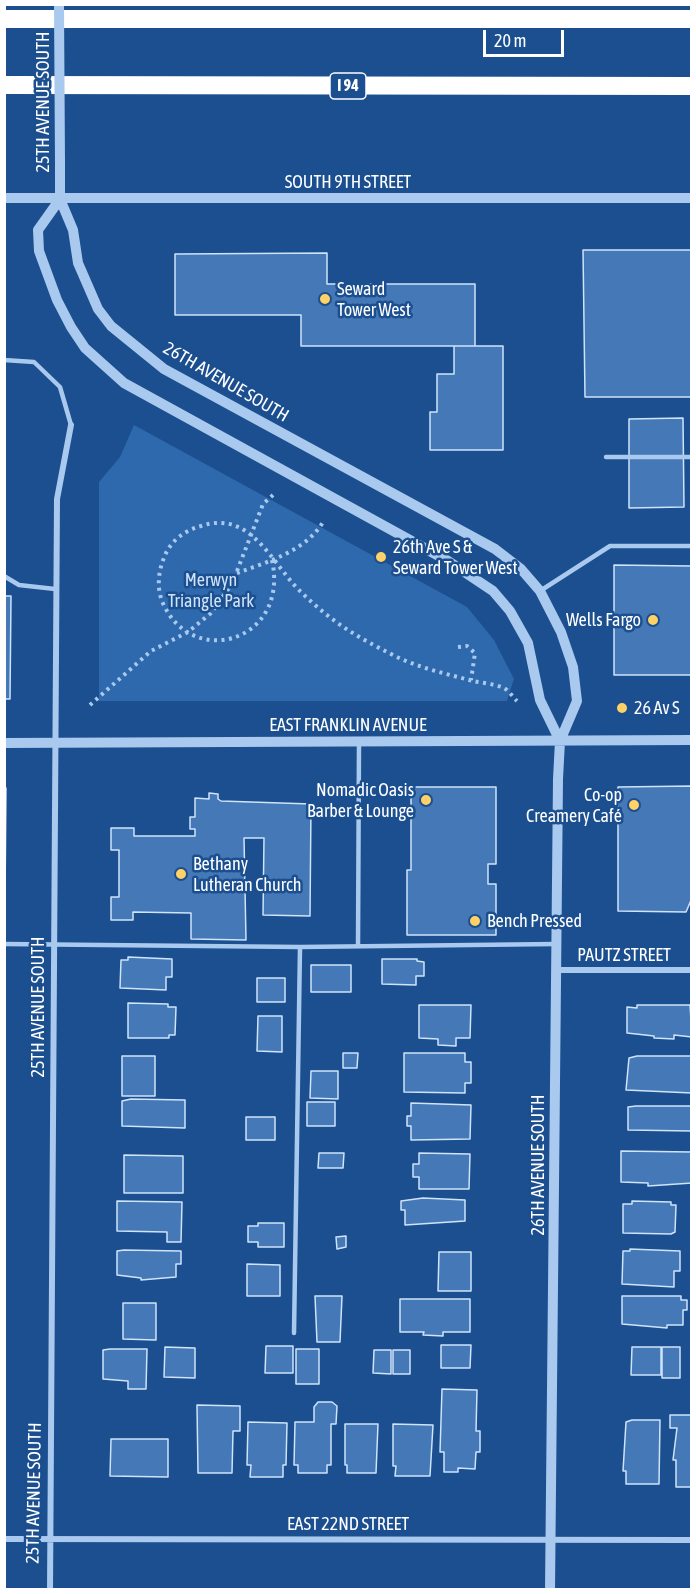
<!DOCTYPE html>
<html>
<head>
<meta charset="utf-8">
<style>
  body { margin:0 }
  #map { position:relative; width:696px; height:1594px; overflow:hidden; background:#1b4f8f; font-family:"Asap Condensed",sans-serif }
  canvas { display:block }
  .frame { position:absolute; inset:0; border:6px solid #fff; pointer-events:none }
  .scale { position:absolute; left:483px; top:30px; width:81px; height:27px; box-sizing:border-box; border:3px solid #fff; border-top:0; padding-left:8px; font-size:18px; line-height:21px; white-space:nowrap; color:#fff; -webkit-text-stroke:4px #1b4f8f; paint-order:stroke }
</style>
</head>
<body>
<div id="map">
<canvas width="696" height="1594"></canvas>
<div class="frame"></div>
<div class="scale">20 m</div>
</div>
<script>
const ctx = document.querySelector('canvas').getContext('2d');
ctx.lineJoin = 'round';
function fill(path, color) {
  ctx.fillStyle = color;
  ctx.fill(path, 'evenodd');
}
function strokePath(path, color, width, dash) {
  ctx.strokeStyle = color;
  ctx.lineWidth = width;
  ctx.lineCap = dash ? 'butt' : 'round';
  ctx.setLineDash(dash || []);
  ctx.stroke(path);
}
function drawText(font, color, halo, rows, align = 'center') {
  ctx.font = font + ' "Asap Condensed",sans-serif';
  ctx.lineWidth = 5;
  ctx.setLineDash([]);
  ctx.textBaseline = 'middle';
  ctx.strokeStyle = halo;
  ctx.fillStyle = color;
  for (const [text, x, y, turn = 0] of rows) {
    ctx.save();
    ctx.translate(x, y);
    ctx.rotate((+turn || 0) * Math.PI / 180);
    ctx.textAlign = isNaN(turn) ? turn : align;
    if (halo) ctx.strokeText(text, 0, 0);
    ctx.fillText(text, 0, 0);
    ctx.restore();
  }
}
fill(new Path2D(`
  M134,425L467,607L494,640L514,679L507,701H99V482L120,457Z`), '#2e69ad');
const building = new Path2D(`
  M583,250H692V397H585Z
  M327,253V284H475V346H301V315H175V254Z
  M454,346H503V450H430V412H437V374H454Z
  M683,418L684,507L629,508V419Z
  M614,565L692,566V675H614Z
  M4,596H11L10,699H4Z
  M692,786V898L686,912L618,911V787Z
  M411,787H496V864H488V884H496V935H407V870H411Z
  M4,788H6L5,901H4Z
  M209,793L218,794V799L221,801L311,804L310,916L263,915L264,838H244L246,940L191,939V913L133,912V920H111V897H119V850H111V828H134V836H195V829H190V817H195V798L209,799Z
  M128,957L172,959V977H166V990L120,988L121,960H128Z
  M382,959H417V961L424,962V976H416V985L382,984Z
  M311,965H351V992H311Z
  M257,978H285V1002H257Z
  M128,1003L168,1004V1007H176L175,1035H169V1038H128Z
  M419,1005H471L470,1038H456V1046L438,1045V1039L419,1038Z
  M637,1005H690L692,1037L674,1035V1039L654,1038V1036L627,1033V1007L637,1008Z
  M258,1016H282V1052L257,1051Z
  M343,1053H358L357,1068H343Z
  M404,1053H465V1062H471V1083H465V1093L404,1092Z
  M122,1056H155V1096H122Z
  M637,1056H692V1093L626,1090L629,1058Z
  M311,1071H338V1099L310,1098Z
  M131,1099L185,1100V1128L122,1126V1101Z
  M307,1102H335V1126H307Z
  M411,1103L471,1105L470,1139L411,1140V1126H407V1116H411Z
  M636,1106H692V1131L628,1130V1107Z
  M246,1117H275V1140H246Z
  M621,1151L692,1152V1183L648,1186V1183L621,1182Z
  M319,1153H344L343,1168H318Z
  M419,1153L470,1154L469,1189H419V1177H413V1164H419Z
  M124,1155L183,1156V1193H124Z
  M423,1198L465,1200V1221L405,1225V1210H401V1201Z
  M117,1201L182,1202L181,1242H167V1232L117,1231Z
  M632,1201L671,1202V1205H676L675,1232L671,1234L623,1233V1204H632Z
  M258,1223H284V1247H258V1242H248V1226H258Z
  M346,1236V1247L337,1249L336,1237Z
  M630,1249L680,1251V1271H674V1287L622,1284L623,1251H630Z
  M124,1250L181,1251V1264H176V1277L141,1280V1278L117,1275V1251Z
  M439,1252H471V1291H438Z
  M247,1264L280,1265V1296H247Z
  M315,1296H342L340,1342H317Z
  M622,1296H681V1300H687V1310H683V1325H667V1328L622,1324Z
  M400,1299H470V1332H443V1336L423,1335L424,1332H400Z
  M123,1303H156V1340L123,1339Z
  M441,1345H471L470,1368H441Z
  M266,1346H293V1373H265Z
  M165,1347L195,1348V1378L164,1377Z
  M632,1347H661V1375H631Z
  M662,1347H680V1378H662Z
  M110,1349H147L146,1389H128V1381L103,1379V1350Z
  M296,1349H319V1384H296Z
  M374,1350H391V1374L373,1373Z
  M393,1350H410V1374H393Z
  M442,1389L477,1390L476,1431H480V1452H476L475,1469L458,1468V1472H444V1452H440Z
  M318,1402H332L337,1406L336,1424H331V1465H327V1473H298V1465H294L295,1422H314V1407Z
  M197,1405L240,1406V1431H233L232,1473H198Z
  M670,1415H692V1487H676V1460H673L677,1428H670Z
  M632,1420H660L659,1484H626V1471H623L626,1422Z
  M248,1422L287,1423L286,1465H283V1477H250L251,1465H247Z
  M345,1424H378L376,1473H347V1465H345Z
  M393,1424L433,1425L430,1476H395L396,1466H393Z
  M111,1439H168V1477L110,1476Z`);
fill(building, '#4478b7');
strokePath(building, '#cfe3fa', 1.5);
strokePath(new Path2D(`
  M272,560C290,643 190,670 162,601C156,585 159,568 166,553C173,539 186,530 201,526C252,509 272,565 302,593C333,623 357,637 395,656C419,668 447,674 473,681C482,683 495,684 504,688C509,691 513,697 517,701
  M237,573C267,562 306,551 323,522
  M458,647L467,646L475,653L471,680
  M90,705L151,651L188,632L211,613L232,584L263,504L273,495`), '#a9c9ee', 4, [3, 4.5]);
strokePath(new Path2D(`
  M4,360L34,362L60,387L71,425
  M606,457H692
  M4,576L19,585L55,589
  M540,591L610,546H692
  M4,944L300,947L556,944
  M358,946L359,742
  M294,1333L300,947`), '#a9c9ee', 4.5);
strokePath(new Path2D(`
  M556,970H692
  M4,1539L692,1540
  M50,1590L57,499L71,425`), '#a9c9ee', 6);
strokePath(new Path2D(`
  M60,163V199L73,230L78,263L98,309L111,326L164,369L495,549L521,569L540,591L561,632L573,667L577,701L560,741L558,779L550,1590
  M4,198H692
  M60,199L38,230L39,251L57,300L71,327L85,348L124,383L448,561L493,591L510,611L528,643L540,700L560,741
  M4,743L692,740`), '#a9c9ee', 10);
strokePath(new Path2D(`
  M4,19H692
  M4,85L692,86`), '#fff', 18);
strokePath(new Path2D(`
  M59,4L60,163`), '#a9c9ee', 10);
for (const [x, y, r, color] of [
  [325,299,6,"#ffd166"],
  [381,557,6,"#ffd166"],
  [653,620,6,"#ffd166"],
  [622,708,6,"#ffd166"],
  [426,800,6,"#ffd166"],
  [634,805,6,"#ffd166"],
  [181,874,6,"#ffd166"],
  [475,921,6,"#ffd166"]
]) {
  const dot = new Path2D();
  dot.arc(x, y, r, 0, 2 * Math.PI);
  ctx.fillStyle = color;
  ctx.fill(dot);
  strokePath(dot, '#1b4f8f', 2);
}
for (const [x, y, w] of [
  [348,86,36]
]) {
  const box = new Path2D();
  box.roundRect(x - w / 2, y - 13, w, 26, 4.5);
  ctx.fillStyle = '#1b4f8f';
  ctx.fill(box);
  strokePath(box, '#fff', 1.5);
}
drawText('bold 16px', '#fff', null, [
  ["I 94",348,86]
]);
drawText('18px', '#fff', '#1b4f8f', [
  ["25TH AVENUE SOUTH",43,102,-90],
  ["SOUTH 9TH STREET",348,182],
  ["26TH AVENUE SOUTH",226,382,30],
  ["EAST FRANKLIN AVENUE",348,725],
  ["PAUTZ STREET",624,955],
  ["25TH AVENUE SOUTH",38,1007,-90],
  ["26TH AVENUE SOUTH",538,1165,-90],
  ["25TH AVENUE SOUTH",34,1493,-89],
  ["EAST 22ND STREET",348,1524]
]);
drawText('18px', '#fff', '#1b4f8f', [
  ["Seward",337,289],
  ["Tower West",337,310],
  ["26th Ave S &",393,547],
  ["Seward Tower West",393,568],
  ["Wells Fargo",641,620,"right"],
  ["26 Av S",634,708],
  ["Nomadic Oasis",414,790,"right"],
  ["Barber & Lounge",414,811,"right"],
  ["Co-op",622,795,"right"],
  ["Creamery Café",622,816,"right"],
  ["Bethany",193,864],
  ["Lutheran Church",193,885],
  ["Bench Pressed",487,921]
], 'left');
drawText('18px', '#cfe3fa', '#1b4f8f', [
  ["Merwyn",211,580],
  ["Triangle Park",211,601]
]);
</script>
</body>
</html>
